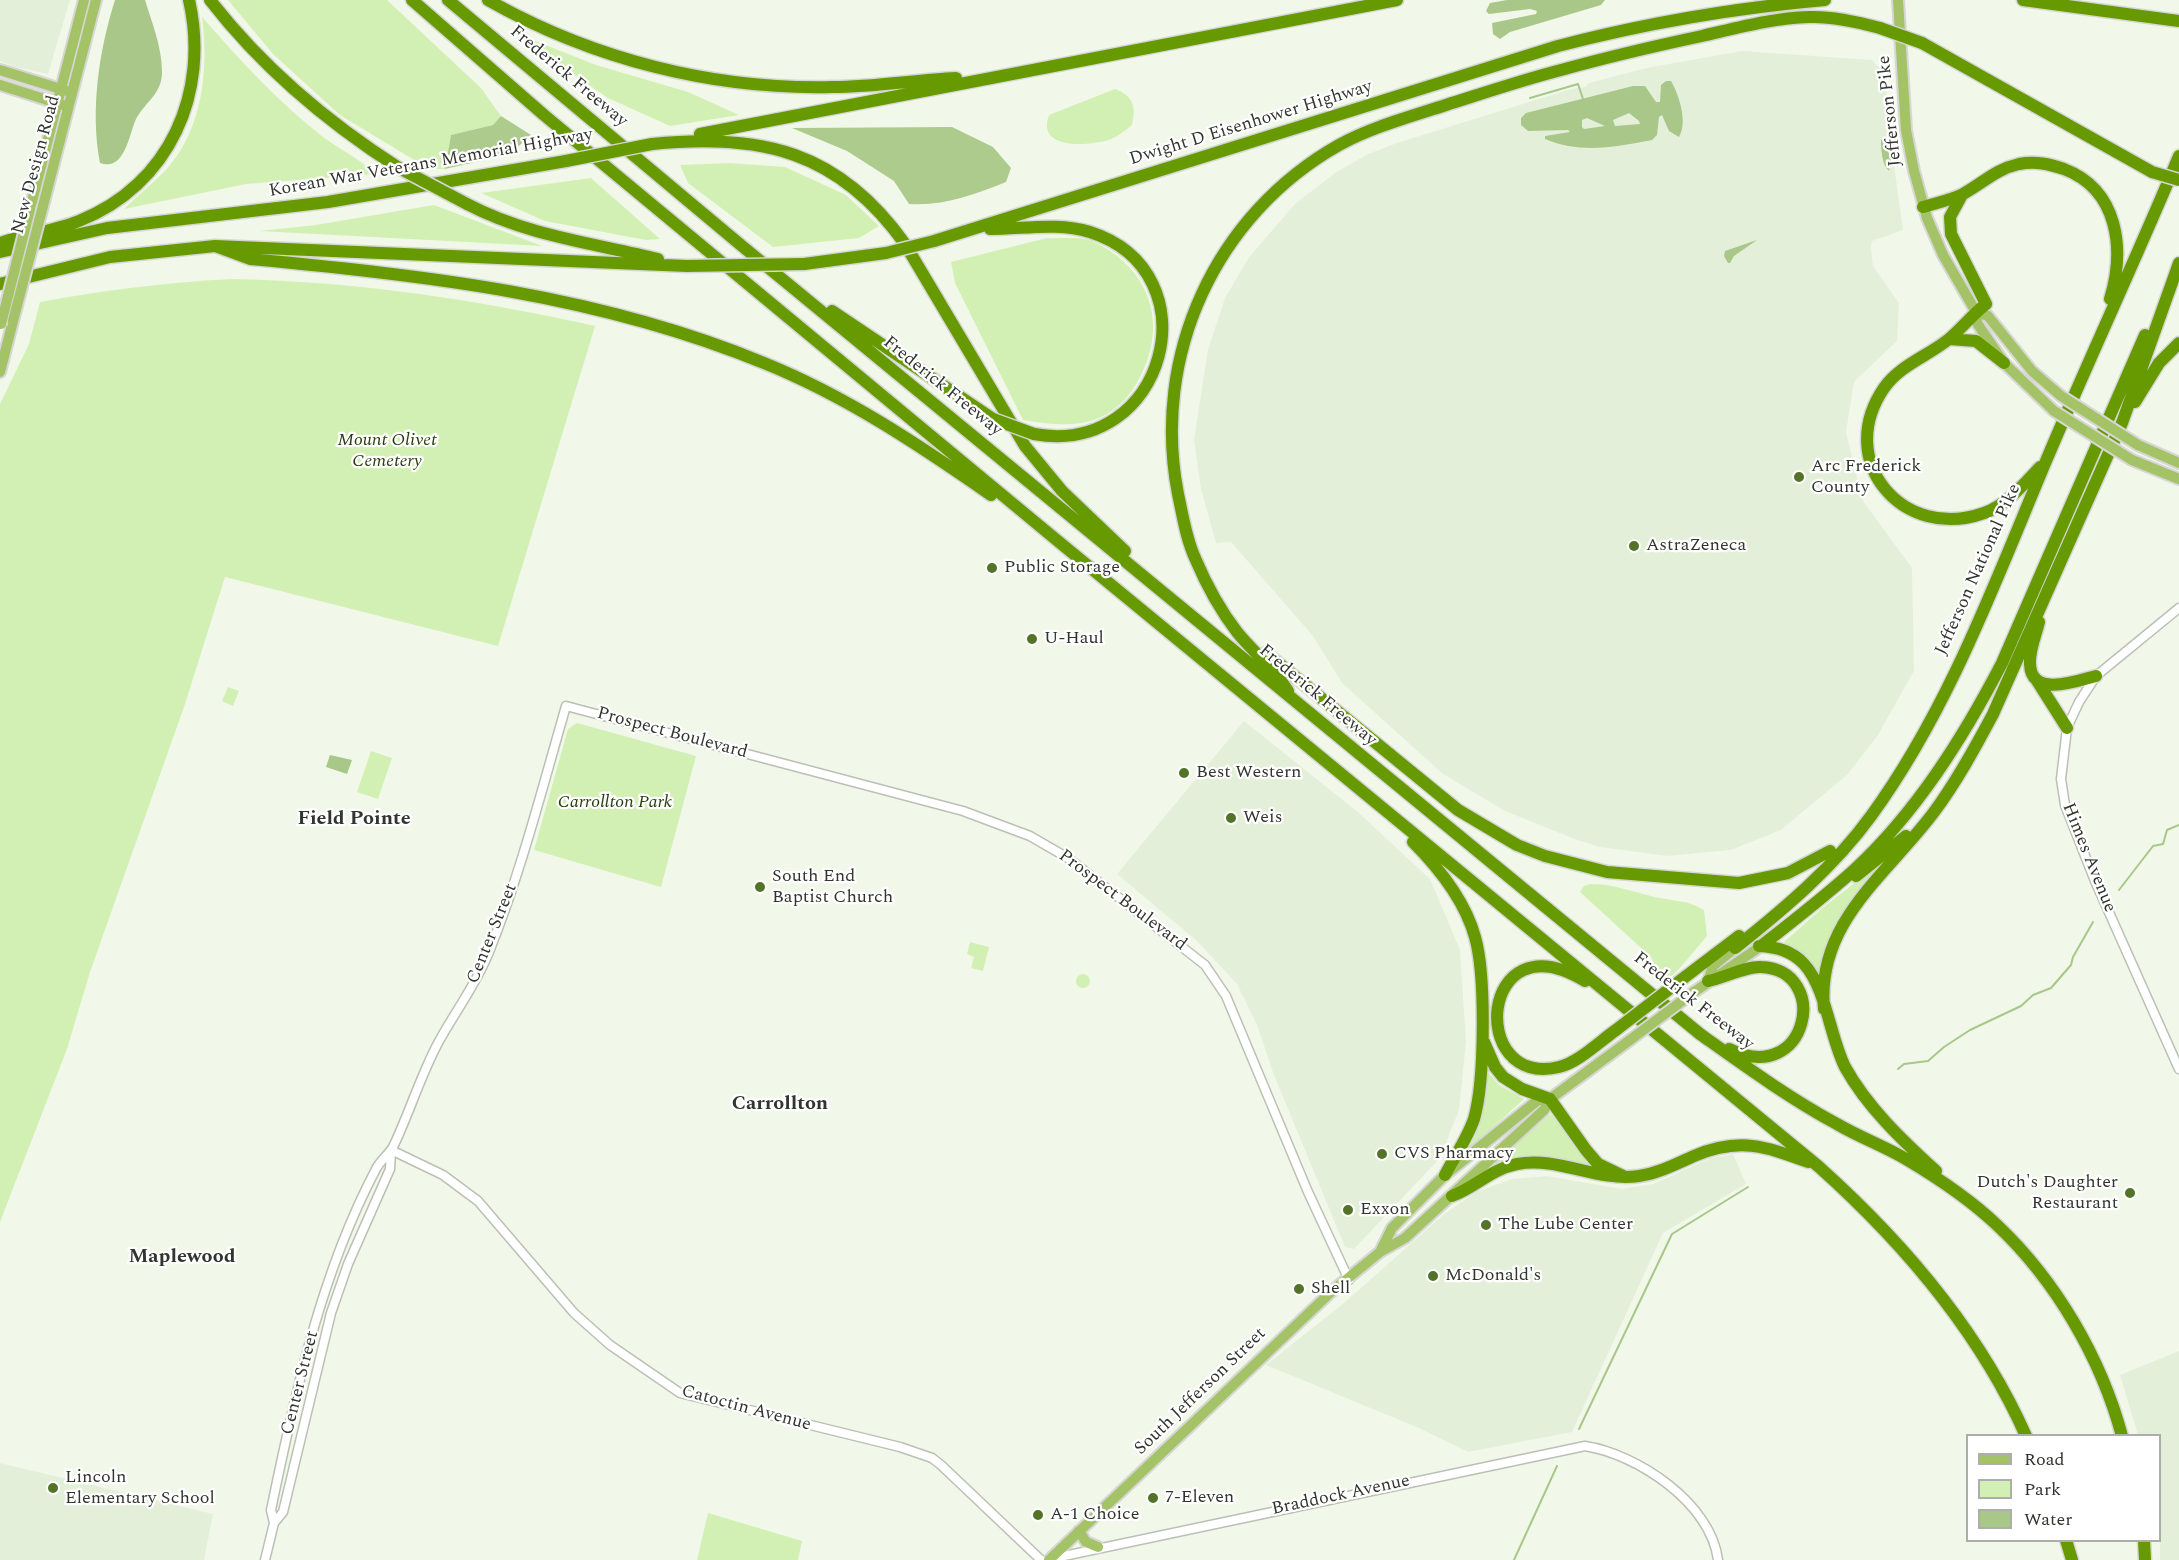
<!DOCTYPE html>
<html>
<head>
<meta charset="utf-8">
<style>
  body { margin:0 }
  #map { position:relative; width:2179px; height:1560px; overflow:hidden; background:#f1f8ea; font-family:Spectral,serif }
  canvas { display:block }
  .legend { position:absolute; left:1966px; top:1434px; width:195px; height:108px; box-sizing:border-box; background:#fff; border:2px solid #adaeac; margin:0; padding:8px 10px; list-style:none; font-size:18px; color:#32352f }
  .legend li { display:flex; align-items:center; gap:12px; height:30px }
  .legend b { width:30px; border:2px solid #adaeac }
</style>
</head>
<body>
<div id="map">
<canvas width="2179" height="1560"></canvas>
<ul class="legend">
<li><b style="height:8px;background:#a4c266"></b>Road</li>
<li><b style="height:16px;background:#d2f0b4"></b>Park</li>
<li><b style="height:16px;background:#a8c788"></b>Water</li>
</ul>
</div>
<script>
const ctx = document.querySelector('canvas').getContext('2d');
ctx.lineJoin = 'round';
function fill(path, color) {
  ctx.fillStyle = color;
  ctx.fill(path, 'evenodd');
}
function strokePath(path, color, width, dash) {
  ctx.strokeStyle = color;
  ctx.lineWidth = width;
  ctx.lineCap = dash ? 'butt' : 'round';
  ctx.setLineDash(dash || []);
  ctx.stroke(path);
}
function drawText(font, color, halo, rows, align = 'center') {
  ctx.font = font + ' Spectral,serif';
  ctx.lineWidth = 4.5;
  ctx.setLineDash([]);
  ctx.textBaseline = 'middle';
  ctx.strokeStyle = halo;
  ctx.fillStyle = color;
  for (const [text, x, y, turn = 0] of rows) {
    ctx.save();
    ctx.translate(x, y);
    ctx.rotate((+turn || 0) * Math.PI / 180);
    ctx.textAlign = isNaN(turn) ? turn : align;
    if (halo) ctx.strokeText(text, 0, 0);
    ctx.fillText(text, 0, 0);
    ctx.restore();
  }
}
fill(new Path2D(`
  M0,0H70L48,74L15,67L0,61Z
  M1742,51L1872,60L1885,74L1888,121L1903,230L1872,241L1871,246L1873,266L1899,303L1897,341L1854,382L1846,432L1863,501L1912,568L1914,671L1878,735L1847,775L1781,830L1731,850L1667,856L1600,847L1577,840L1505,811L1443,774L1342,683L1313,636L1231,542L1216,543L1201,489L1194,440L1208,349L1225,298L1249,257L1296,203L1335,173L1368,154L1397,143L1571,89L1585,87L1589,83L1646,68Z
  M1244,721L1359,813L1430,879L1460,950L1466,1042L1459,1110L1440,1158L1354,1249L1345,1247L1274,1075L1257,1025L1237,984L1197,941L1117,874Z
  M1733,1154L1746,1184L1663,1233L1572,1432L1468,1452L1419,1428L1266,1365L1344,1303L1443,1215L1476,1192L1512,1179L1547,1176L1622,1189L1653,1184L1711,1158Z
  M2179,1351V1560H2160V1436L2138,1435L2120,1375Z
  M0,1463L213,1514L204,1560H0Z`), '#e4efda');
fill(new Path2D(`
  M228,0H387L481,88L501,116L493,125L451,135L445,169H429L340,115L273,54Z
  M202,17C240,60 278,102 323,137C341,150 360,159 376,174L246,184L124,209C137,196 152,184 165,171C203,130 209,69 202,17Z
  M510,31L596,65L688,92L739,115L670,126L608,98Z
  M1115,89C1134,96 1136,107 1132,125C1126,130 1117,137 1109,140C1087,146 1036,150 1049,115Z
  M729,163L785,167L846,195L879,226L859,238L773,247L688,183L680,165Z
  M591,178L660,239L646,240L545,221L481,193Z
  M434,205L542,246L259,231L316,225Z
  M1047,238C1060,239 1080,236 1092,241C1149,267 1169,322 1140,377C1131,395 1119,409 1099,418C1075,428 1048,424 1023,420L955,283L951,262Z
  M234,279C360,282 473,299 595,326L498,646L225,577L185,704L90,972L67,1049L0,1222V404L29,344L40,302C105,290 168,282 234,279Z
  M228,687L239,691L233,706L222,701Z
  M577,723L696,756L661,887L534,850L568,729Z
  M371,751L392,758L378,799L357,792Z
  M1899,848L1872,880L1820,978L1806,958L1784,942L1820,910Z
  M1591,884C1614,884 1633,892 1655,897C1675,902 1685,899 1704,910L1707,936L1680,968L1665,982L1655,973L1652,958L1580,892L1584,886Z
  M970,942L989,947L983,971L971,968L974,957L967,954Z
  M1076 981a7 7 0 1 1 14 0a7 7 0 1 1-14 0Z
  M1486,1070L1499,1085L1524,1099L1464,1154Z
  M1551,1114L1596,1167L1489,1169L1524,1136Z
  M708,1513L802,1541L798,1560H697Z`), '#d2f0b4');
fill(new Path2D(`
  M501,116L531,135L510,154L445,169L451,135L493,125Z
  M952,127L993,147L1011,168L1006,182C973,195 945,206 909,204L894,181L847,151L792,128Z`), '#accb8c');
fill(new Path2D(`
  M115,0H145C152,23 162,47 162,72C162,94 146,101 136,119C129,134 125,172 100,163C90,111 99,50 115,0Z
  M1507,0H1605L1601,5L1510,32L1500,39L1493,34L1492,23L1536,14L1537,11L1530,9L1489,14L1486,11L1490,3Z
  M1666,81H1671C1679,95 1688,122 1679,137L1669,131L1662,115L1659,117L1657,135L1652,140C1614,147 1581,154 1545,139V136L1570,132L1568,130L1528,131L1521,125V118L1526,113L1633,86H1645L1656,102H1660L1661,85ZM1629,113L1639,121L1640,124L1615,126L1613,120ZM1587,118L1605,126L1584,129L1582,127V120Z
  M1884,138L1891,160L1889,171C1882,165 1881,150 1881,140Z
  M1757,240L1734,256L1730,263H1728L1724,256L1725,251Z
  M330,755L352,760L347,774L326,767Z`), '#a8c788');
strokePath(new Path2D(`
  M1530,98L1578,84L1583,99
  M2119,890L2153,846L2163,844L2167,830L2179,825
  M1898,1069L1904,1064L1928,1061L1944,1047L1970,1030L2021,1006L2033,995L2051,988L2071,965L2073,957L2093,922
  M1579,1429L1672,1234L1748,1187
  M1514,1560L1557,1466`), '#a8c788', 2);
const minor = new Path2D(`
  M2179,608L2096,676L2079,702L2067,728L2061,779L2065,805L2095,881L2179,1069
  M391,1150L443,1175L478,1201L574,1313L610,1345L680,1393L900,1447L932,1458L941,1465L1041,1560
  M274,1523L283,1512L331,1313L348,1264L390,1169L391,1151
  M1050,1559L1585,1446C1637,1454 1711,1503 1718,1560
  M265,1560L274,1523L271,1510C295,1394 320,1275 376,1169C380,1161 388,1155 393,1147C409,1114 420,1077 438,1043C454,1013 476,985 489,952C521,872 542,789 566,706L963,811L1030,836L1068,858L1205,965L1226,996L1308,1192L1349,1280`);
const major = new Path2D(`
  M1898,0L1906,130L1914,171L1927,218L1943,255L1976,312L1977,323L2004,363L2054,411
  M0,70L67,91
  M0,85L63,105
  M43,206L96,0
  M30,209L84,0
  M1976,312L1988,316L2032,371L2061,396
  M0,372L13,321
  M2138,445L2179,463
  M2132,460L2179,479
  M1708,981L1713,966L1735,948
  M1694,992L1761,946
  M1380,1252L1392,1228L1445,1175L1538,1100L1550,1099
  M1079,1531L1086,1542L1098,1547
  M1049,1560L1331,1292L1380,1252L1405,1238L1544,1110L1550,1099L1630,1040`);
const highway = new Path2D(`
  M210,0C262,67 327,122 399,168
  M412,0L544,115L1053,537L1818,1166C1903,1242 1979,1330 2026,1436
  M448,0L742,246L1700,1034C1745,1066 1789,1098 1837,1124C1859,1137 1884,1146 1906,1159C1938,1178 1971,1200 1998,1226C2056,1281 2101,1358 2122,1436
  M488,0C592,59 713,90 833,87C874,87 915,80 956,78
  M2023,0L2179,21
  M1922,43L2152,172
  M700,134L1397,0
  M652,144C761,133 839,151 905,244L1025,446L1062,491L1125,551
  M1962,195L1950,217L1951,234L1986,304C1972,315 1962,328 1949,339C1928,356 1900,365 1884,388C1834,461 1903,542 1984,513C2007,505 2024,484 2040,467
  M467,204C528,236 593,243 658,259
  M1923,207C1936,203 1951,200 1963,194C1983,183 1996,169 2019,164C2036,161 2049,164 2064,169C2119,190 2125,250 2110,299
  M990,229C1023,229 1058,222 1090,232C1215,272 1166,458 1034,434
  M934,241L1558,46C1646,23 1734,8 1825,0
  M0,243C26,234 54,231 79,221C170,185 210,92 189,0
  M215,246L250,259C425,275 599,295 764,363C846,396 919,445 991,495
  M0,252L107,228L328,202L566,161
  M804,264L886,253
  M0,284L110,257L215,246L687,266
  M832,311L993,419
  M1949,339L1976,341L2004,363
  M2135,402L2159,363L2179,343
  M2039,622C2036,635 2029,650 2030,664C2031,698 2077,681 2096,676
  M1266,653L1458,810L1517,845L1545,856L1607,872L1739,883L1788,873L1830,851
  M2036,679L2067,728
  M1288,691C1274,668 1253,652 1237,632C1220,610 1206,584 1195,558C1186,538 1183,517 1178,494C1151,356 1215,215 1339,145C1372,127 1409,117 1446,105C1484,93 1522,80 1561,70C1608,57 1655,46 1702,36C1737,28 1773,18 1809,17C1832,16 1858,22 1880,28
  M1413,842C1439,868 1465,901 1475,937C1486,975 1485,1081 1474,1119C1467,1139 1455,1156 1445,1175
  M1856,876L1906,836
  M1759,946C1777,947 1792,951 1804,964C1826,988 1830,1037 1845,1067C1867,1107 1903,1141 1936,1171
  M1761,946C1792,922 1824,897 1853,871C1916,813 1963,738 2002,663L2145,335
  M1735,948C1784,909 1834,867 1871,816C1949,709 1995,582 2046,461C2089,359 2136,259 2179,156
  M1681,980L1739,936
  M1585,981C1479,916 1467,1089 1559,1067C1579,1062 1599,1042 1616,1030
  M1708,981C1723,978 1747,966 1761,967C1832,970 1808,1088 1729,1049
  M1824,1009C1816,922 1887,875 1934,812C1957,781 1975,748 1993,714L2122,423L2179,263
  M1484,1042L1495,1067L1503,1077L1522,1089L1550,1099L1586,1150L1598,1164L1623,1176
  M1452,1196C1476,1187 1491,1169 1517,1164C1559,1156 1596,1182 1639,1176C1659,1173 1676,1164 1694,1156C1739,1137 1765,1146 1808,1162
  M2066,1540L2072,1560
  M2144,1540L2145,1560`);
strokePath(minor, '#bac1b4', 11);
strokePath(major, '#d6d7d5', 14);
strokePath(highway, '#d6d7d5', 15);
strokePath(minor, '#fff', 8);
strokePath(major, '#a4c266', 10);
strokePath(highway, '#679a00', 12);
const majorBridge = new Path2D(`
  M13,321L43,206
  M1,324L30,209
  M2061,396L2138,445
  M2054,411L2132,460
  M1630,1040L1694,992`);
const highwayBridge = new Path2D(`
  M1880,28L1922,43
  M566,161L652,144
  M399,168L467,204
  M2152,172L2179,180
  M886,253L934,241
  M687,266L804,264
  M993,419L1034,434
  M1616,1030L1681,980`);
strokePath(majorBridge, '#d6d7d5', 14, []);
strokePath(highwayBridge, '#d6d7d5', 15, []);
strokePath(majorBridge, '#a4c266', 10);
strokePath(highwayBridge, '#679a00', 12);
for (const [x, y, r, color] of [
  [1799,477,6,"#537329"],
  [1634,546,6,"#537329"],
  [992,568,6,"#537329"],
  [1032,639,6,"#537329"],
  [1184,773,6,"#537329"],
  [1231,818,6,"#537329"],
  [760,887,6,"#537329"],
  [1382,1154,6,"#537329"],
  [2130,1193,6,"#537329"],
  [1348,1210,6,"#537329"],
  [1486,1225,6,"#537329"],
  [1433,1276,6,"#537329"],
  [1299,1289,6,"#537329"],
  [53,1488,6,"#537329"],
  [1153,1498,6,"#537329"],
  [1038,1515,6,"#537329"]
]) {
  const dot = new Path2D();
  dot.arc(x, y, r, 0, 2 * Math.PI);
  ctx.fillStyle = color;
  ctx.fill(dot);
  strokePath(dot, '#fff', 2);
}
drawText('18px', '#32352f', '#fff', [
  ["Frederick Freeway",568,77,40],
  ["Jefferson Pike",1891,111,-96],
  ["Dwight D Eisenhower Highway",1251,124,-17],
  ["Korean War Veterans Memorial Highway",431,164,-10],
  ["New Design Road",37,165,-75],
  ["Frederick Freeway",942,387,39],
  ["Jefferson National Pike",1979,570,-66],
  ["Frederick Freeway",1317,696,40],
  ["Prospect Boulevard",672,734,15],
  ["Himes Avenue",2088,858,68],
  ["Prospect Boulevard",1122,901,37],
  ["Center Street",493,934,-68],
  ["Frederick Freeway",1693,1002,38],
  ["Center Street",301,1383,-76],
  ["South Jefferson Street",1201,1392,-44],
  ["Catoctin Avenue",746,1409,15],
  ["Braddock Avenue",1341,1496,-12]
]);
drawText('italic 18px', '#2a3d0f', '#fff', [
  ["Mount Olivet",387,441],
  ["Cemetery",387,462],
  ["Carrollton Park",615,803]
]);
drawText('18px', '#32352f', '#fff', [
  ["Arc Frederick",1811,467],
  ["County",1811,488],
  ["AstraZeneca",1646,546],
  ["Public Storage",1004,568],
  ["U-Haul",1044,639],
  ["Best Western",1196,773],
  ["Weis",1243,818],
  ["South End",772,877],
  ["Baptist Church",772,898],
  ["CVS Pharmacy",1394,1154],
  ["Dutch's Daughter",2118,1183,"right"],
  ["Restaurant",2118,1204,"right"],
  ["Exxon",1360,1210],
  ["The Lube Center",1498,1225],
  ["McDonald's",1445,1276],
  ["Shell",1311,1289],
  ["Lincoln",65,1478],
  ["Elementary School",65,1499],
  ["7-Eleven",1165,1498],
  ["A-1 Choice",1050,1515]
], 'left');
drawText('bold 20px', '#32352f', '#fff', [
  ["Field Pointe",354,820],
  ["Carrollton",780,1105],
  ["Maplewood",182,1258]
]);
</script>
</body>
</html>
